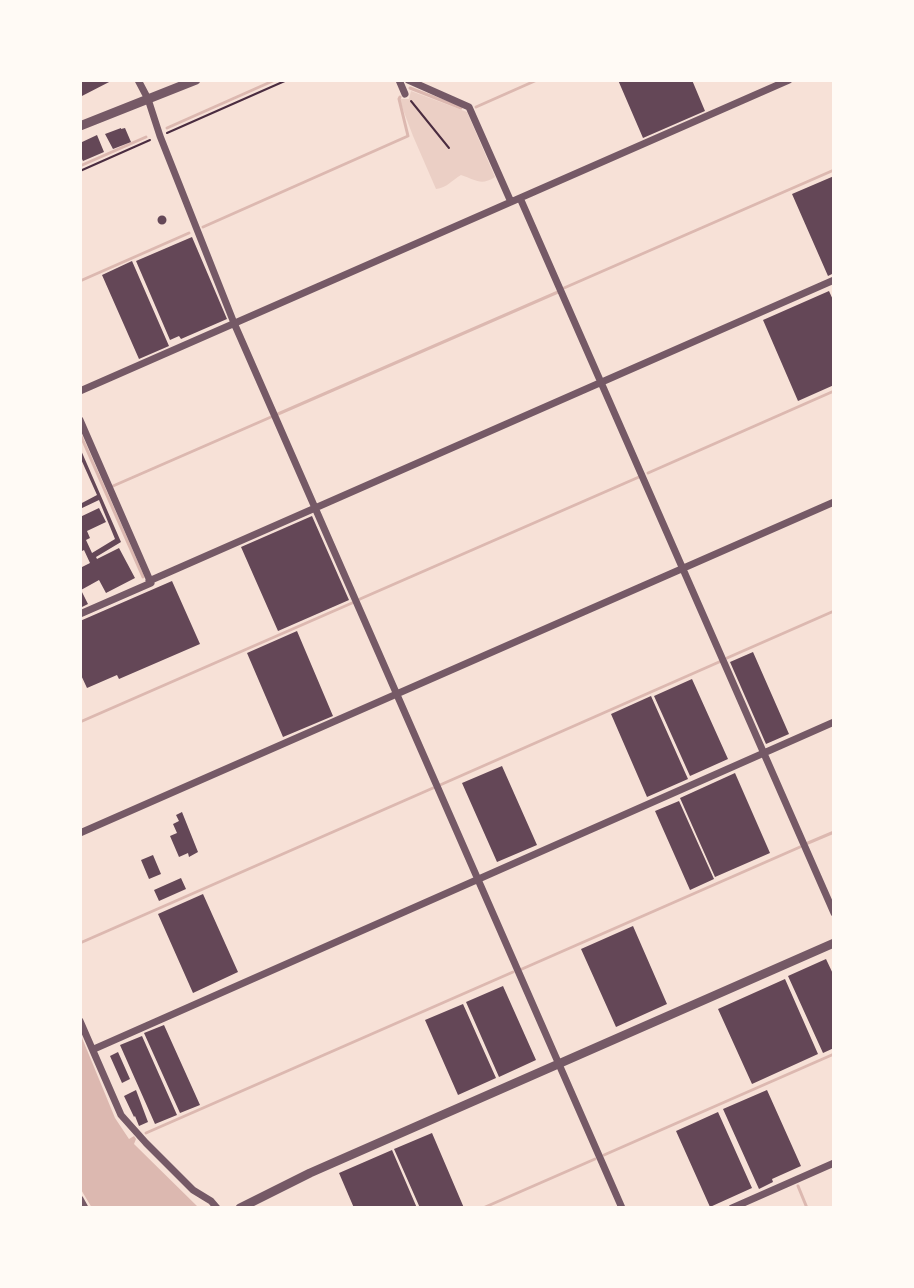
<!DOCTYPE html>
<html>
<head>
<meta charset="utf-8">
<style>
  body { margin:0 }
  #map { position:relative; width:914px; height:1288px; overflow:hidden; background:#f7e1d7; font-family:Inter,sans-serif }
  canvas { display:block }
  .frame { position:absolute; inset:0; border:82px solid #fffaf5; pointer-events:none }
</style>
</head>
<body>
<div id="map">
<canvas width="914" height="1288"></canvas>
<div class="frame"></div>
</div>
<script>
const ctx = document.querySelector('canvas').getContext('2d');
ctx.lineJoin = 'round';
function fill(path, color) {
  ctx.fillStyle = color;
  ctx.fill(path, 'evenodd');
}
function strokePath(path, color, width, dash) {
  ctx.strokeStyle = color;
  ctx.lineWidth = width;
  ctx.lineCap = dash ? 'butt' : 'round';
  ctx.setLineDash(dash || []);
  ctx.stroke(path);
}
fill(new Path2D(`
  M411,91L467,112L495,177C481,186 476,180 461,175C452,180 447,188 436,189L413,136L399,99H409Z`), '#ebcfc5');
fill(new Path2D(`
  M80,1033L115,1118L129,1139L134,1136L136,1139L134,1144L199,1208H92L80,1188Z`), '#dcb8b0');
strokePath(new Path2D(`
  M410,88L461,108
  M476,107L537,80
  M167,128L275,80
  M80,166L146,137
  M203,227L408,136L399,99L400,97
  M80,281L189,233
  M564,288L834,170
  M278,414L558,292
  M80,434L143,577
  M648,473L834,391
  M113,486L271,417
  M360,599L639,477
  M727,658L834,611
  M80,722L352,603
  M440,785L719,662
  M808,843L834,832
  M80,943L433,788
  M522,969L800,847
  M146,1133L513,972
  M604,1155L834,1054
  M798,1186L807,1208
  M483,1208L595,1159`), '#dcb8b0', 3);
fill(new Path2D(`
  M80,80H113L80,97Z
  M618,80H692L705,111L643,138Z
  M121,128V129L125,128L131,142L113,149L105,134Z
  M97,135L104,152L83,161L80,155V143Z
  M834,176V273L828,276L792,194Z
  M157.5 220a4.5 4.5 0 1 1 9 0a4.5 4.5 0 1 1-9 0Z
  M192,237L227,319L181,339L179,336L170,340L136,261Z
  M132,261L169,346L139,359L102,275Z
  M829,291L834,302V385L798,401L763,320Z
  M80,448L121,542L96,557L97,559L119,548L135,578L106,593L99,580L81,590L88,604L80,608V568L90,563L84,550L80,552V517L99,508L106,522L87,531L90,538L86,540L92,553L115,539L99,500L80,509V504L97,495L80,457Z
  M312,516L349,600L278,631L241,547Z
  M172,581L200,644L119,679L117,675L87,688L80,673V621Z
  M297,631L333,716L283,737L247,653Z
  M753,652L789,734L766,744L730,662Z
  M692,679L728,759L690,776L654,696Z
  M651,696L688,779L647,797L611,714Z
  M502,766L537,845L497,862L462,783Z
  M735,773L770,853L715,877L680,798Z
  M679,801L714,879L690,890L655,811Z
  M182,812L198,852L189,857L188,853L179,857L170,836L177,833L173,824L179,821L176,815Z
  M153,855L161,874L149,879L141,860Z
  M181,878L186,889L159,901L154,890Z
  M203,894L238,972L193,993L158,914Z
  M633,926L667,1004L616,1027L581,949Z
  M826,959L834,976V1048L823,1053L788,976Z
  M785,979L818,1054L752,1084L718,1009Z
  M503,986L536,1060L499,1077L466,1002Z
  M463,1004L496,1078L458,1095L425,1020Z
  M164,1025L200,1105L180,1113L144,1033Z
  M142,1036L177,1115L155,1124L120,1045Z
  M118,1052L130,1079L122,1083L110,1056Z
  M136,1090L148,1122L139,1126L135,1116L134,1117L124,1096Z
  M767,1090L801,1166L772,1179L773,1182L759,1189L723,1109Z
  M718,1112L752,1188L710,1207L676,1131Z
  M432,1133L464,1208H420L394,1149Z
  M392,1150L417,1208H354L339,1173Z`), '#644757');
strokePath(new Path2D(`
  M411,101L449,148
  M167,133L287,80
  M80,171L150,140`), '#4a2c40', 2);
strokePath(new Path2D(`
  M138,80L148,99L160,136L234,323L622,1208
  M399,80L405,94
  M408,80L469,107L511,202
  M520,198L834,913
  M80,391L789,80
  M80,420L151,583L80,614
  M149,581L834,280
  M80,833L834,502
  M80,1021L121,1115L146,1143L193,1190L211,1201L217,1208
  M94,1049L834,722
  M80,1199L85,1208
  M732,1208L834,1163`), '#755966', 7);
strokePath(new Path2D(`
  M80,126L196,80
  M240,1208L310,1173L834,943`), '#755966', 9);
</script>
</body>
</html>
